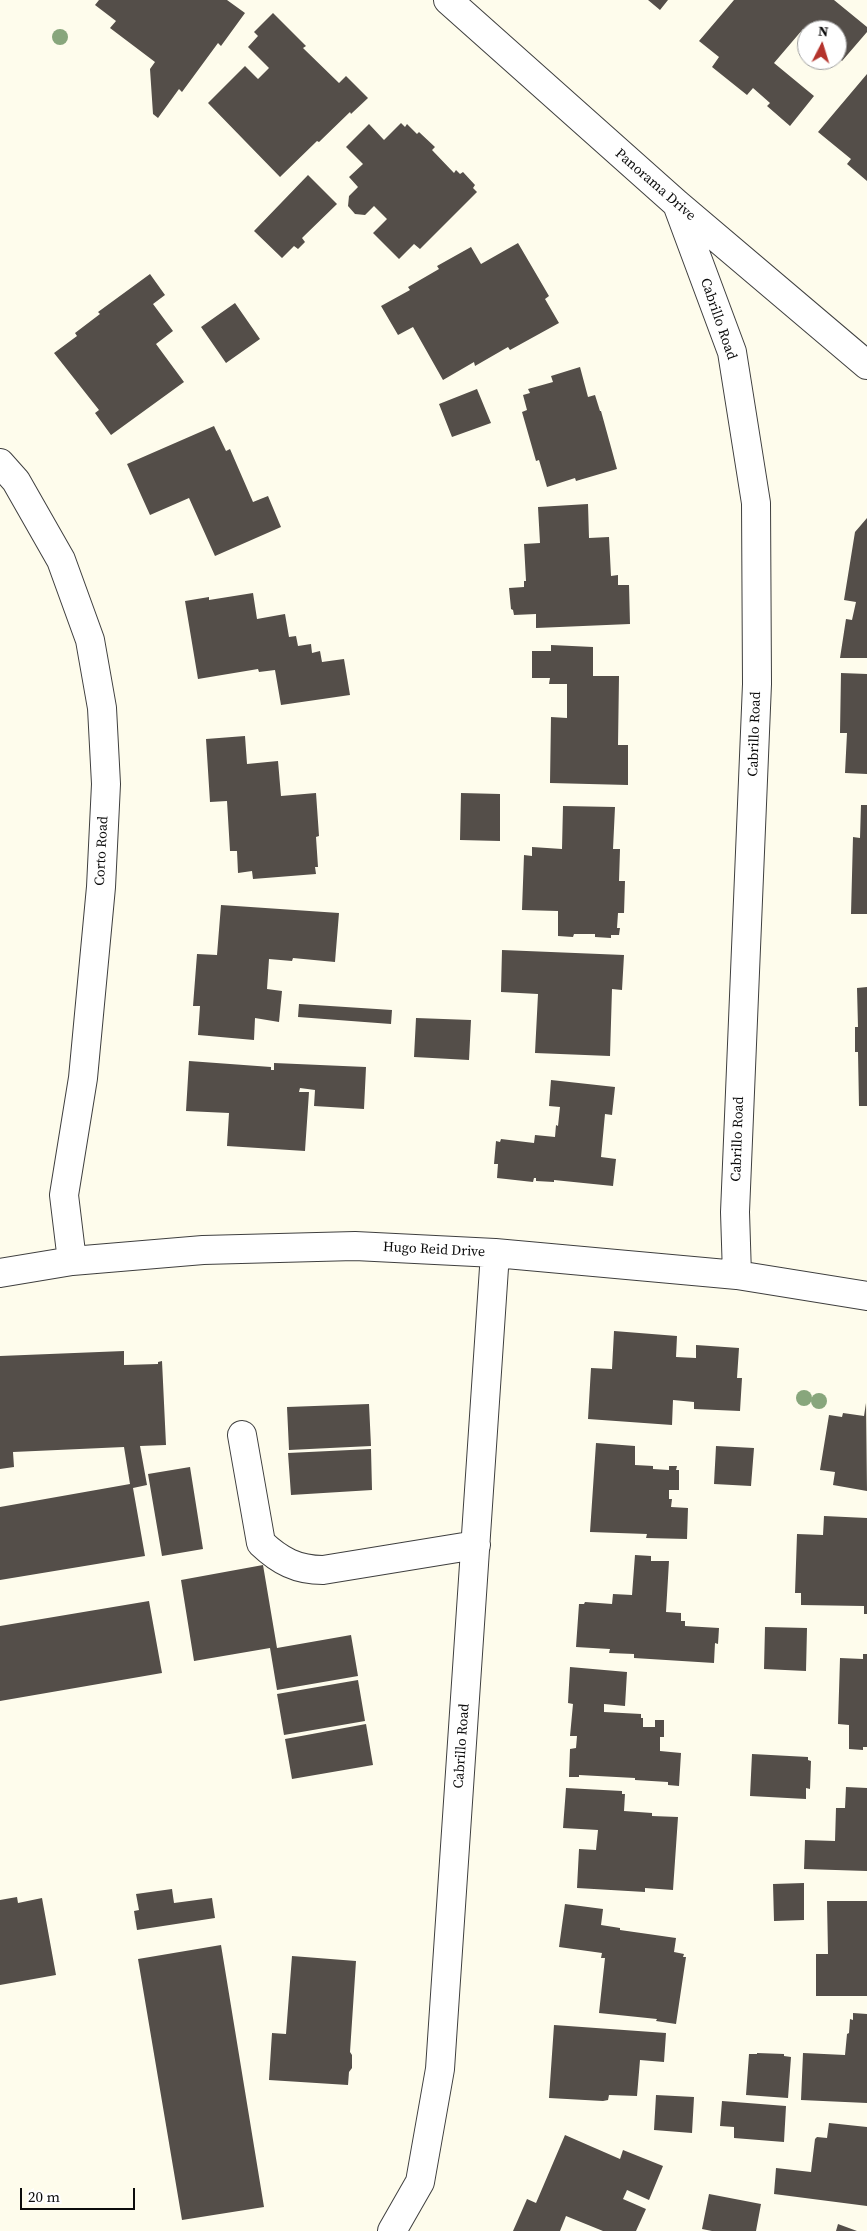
<!DOCTYPE html>
<html>
<head>
<meta charset="utf-8">
<style>
  body { margin:0 }
  #map { position:relative; width:867px; height:2231px; overflow:hidden; background:#fefcec; font-family:"Source Serif 4",serif }
  canvas { display:block }
  .north { position:absolute; left:797px; top:20px; width:50px; height:50px; box-sizing:border-box; background:#fff; border:1px solid #9e9e9e; border-radius:50%; rotate:5deg; font-size:14px; font-weight:700; line-height:20px; text-align:center; color:#0c0c0c }
  .north::after { content:''; display:block; margin:auto; width:18px; height:22px; background:#b4332c; clip-path:polygon(50% 0,100% 100%,50% 72%,0 100%) }
  .scale { position:absolute; left:20px; top:2188px; width:115px; height:22px; box-sizing:border-box; border:2px solid #0c0c0c; border-top:0; padding-left:6px; font-size:15px; line-height:18px; white-space:nowrap; color:#0c0c0c; -webkit-text-stroke:4px #fff; paint-order:stroke }
</style>
</head>
<body>
<div id="map">
<canvas width="867" height="2231"></canvas>
<div class="north">N</div>
<div class="scale">20 m</div>
</div>
<script>
const ctx = document.querySelector('canvas').getContext('2d');
ctx.lineJoin = 'round';
function fill(path, color) {
  ctx.fillStyle = color;
  ctx.fill(path, 'evenodd');
}
function strokePath(path, color, width, dash) {
  ctx.strokeStyle = color;
  ctx.lineWidth = width;
  ctx.lineCap = dash ? 'butt' : 'round';
  ctx.setLineDash(dash || []);
  ctx.stroke(path);
}
function drawText(font, color, halo, rows, align = 'center') {
  ctx.font = font + ' "Source Serif 4",serif';
  ctx.lineWidth = 5;
  ctx.setLineDash([]);
  ctx.textBaseline = 'middle';
  ctx.strokeStyle = halo;
  ctx.fillStyle = color;
  for (const [text, x, y, turn = 0] of rows) {
    ctx.save();
    ctx.translate(x, y);
    ctx.rotate((+turn || 0) * Math.PI / 180);
    ctx.textAlign = isNaN(turn) ? turn : align;
    if (halo) ctx.strokeText(text, 0, 0);
    ctx.fillText(text, 0, 0);
    ctx.restore();
  }
}
fill(new Path2D(`
  M99,0H227L245,13L221,46L218,43L182,92L179,89L158,118L153,114L150,69L155,62L110,28L116,21L95,5Z
  M648,0H668L660,10Z
  M734,0H834L867,27V32L842,61L837,57V30H807V32L803,29L774,63L814,96L790,126L767,106L770,103L753,88L747,95L712,67L719,57L699,41Z
  M273,13L306,46L303,48L339,83L346,76L368,98L351,114L350,112L319,142L317,141L280,177L208,103L245,66L258,79L269,68L248,47L258,36L254,32Z
  M867,74V181L847,164L851,159L818,132Z
  M401,123L405,127L407,124L417,134L419,132L435,147L432,150L454,173L456,170L460,174L463,172L475,185L473,188L477,192L420,249L414,244L399,259L373,233L387,219L374,206L365,215L355,214L348,206L349,196L358,187L349,177L363,164L346,147L369,124L384,140Z
  M308,175L337,204L302,238L305,242L298,249L294,246L282,258L254,231Z
  M518,243L549,296L545,299L559,323L510,350L508,347L475,366L474,362L443,380L413,327L398,335L381,306L410,290L408,287L439,269L437,266L471,247L481,264Z
  M150,274L165,295L153,304L173,331L156,344L184,382L111,435L95,413L99,410L54,353L77,336L75,333L100,314L98,312Z
  M235,303L260,339L226,363L201,327Z
  M580,367L588,397L595,395L600,411H601L617,469L576,481L575,478L547,487L539,460L536,461L522,412L527,410L523,395L530,393L528,389L553,382L551,376Z
  M477,389L491,423L452,437L439,404Z
  M214,426L226,451L230,449L253,502L268,496L281,527L215,556L189,498L150,515L127,464Z
  M588,504L589,538L609,537L611,576L618,575V585H629L630,624L536,628V614L514,615L513,610L511,609L509,588L524,587V581H526L524,544L540,543L538,507Z
  M867,518V658H840L846,619L852,620L856,602L844,600L855,532Z
  M253,593L257,619L285,614L289,637L296,636L298,646L311,644L312,653L320,651L322,662L344,659L350,695L281,705L275,670L259,672L258,669L198,679L185,601L209,597V600Z
  M551,645L593,647V676H619L618,745H628V785L550,783L551,717L567,718V684H549L550,678H532V651H551Z
  M841,673L867,674V774L845,773L847,733H840Z
  M245,736L247,764L278,761L281,796L316,793L319,836L316,837L318,867H315L316,874L253,879L252,871L238,873L237,851H230L227,801L210,802L206,739Z
  M461,793L500,794V841L460,840Z
  M861,805H867V914H851L853,837L860,838Z
  M563,806L615,807L613,849H620L619,881H625L624,913H618L617,928H620L619,935H611V938L595,937V934H574L573,937L558,936V911L522,910L524,855L532,856V847L562,849Z
  M221,905L339,913L335,962L293,958L292,961L269,959L267,989L282,991L279,1022L255,1018L254,1040L198,1035L200,1006H193L197,954L217,955Z
  M502,950L624,955L622,990L612,989L610,1056L535,1053L538,994L501,992Z
  M867,987V1106H859L858,1052H855V1027H858L857,988Z
  M299,1004L392,1010L391,1024L298,1017Z
  M416,1018L471,1020L469,1060L414,1057Z
  M189,1061L271,1067V1070H274V1063L366,1067L364,1109L314,1106L315,1090L300,1088L299,1092H309L305,1151L227,1146L229,1113L186,1111Z
  M551,1080L615,1087L612,1115L605,1114L601,1157L616,1159L613,1186L554,1180V1182L536,1181V1178H534L533,1182L497,1178L498,1164H494L496,1141L500,1142L501,1139L534,1143L535,1135L555,1137L556,1125L558,1126L560,1107L549,1106Z
  M614,1331L677,1336L676,1357L696,1358V1345L739,1348L737,1378H742L740,1411L694,1409V1402L673,1400L672,1425L588,1419L591,1368L612,1369Z
  M124,1351V1365L158,1364V1362L162,1361L166,1445L140,1446L147,1485L133,1488L145,1556L0,1580V1507L130,1484L124,1447L13,1452L14,1467L0,1469V1356Z
  M866,1403L867,1491L833,1485L835,1472L820,1470L829,1415L842,1417L843,1413L864,1416Z
  M369,1404L371,1446L289,1450L287,1407Z
  M596,1443L635,1446V1465L653,1466V1469L669,1470V1466H677L676,1470H679V1490H669V1499H672L671,1507L688,1508L687,1539L646,1538L647,1534L590,1532Z
  M716,1446L754,1448L751,1486L714,1484Z
  M371,1449L372,1490L291,1495L288,1453Z
  M190,1467L203,1549L162,1556L148,1474Z
  M824,1516L867,1518V1614H864V1606L801,1605V1593H795L797,1534L823,1535Z
  M635,1555L651,1556V1561H669L666,1612L681,1613V1621H685V1626L719,1628L718,1644L715,1643L714,1663L634,1658V1654L609,1653L610,1649L576,1647L579,1604H584L585,1602L612,1604L613,1594L632,1595Z
  M263,1565L277,1648L351,1635L358,1676L277,1690L270,1648L194,1661L181,1580Z
  M149,1601L162,1673L0,1701V1626Z
  M765,1627L807,1628L806,1671L764,1669Z
  M863,1654H867V1747H863V1750L849,1749V1725L838,1724L840,1658L863,1659Z
  M570,1667L627,1672L625,1706L604,1704V1712L641,1714V1718H643V1727H655V1720H664V1737H660V1751L681,1753L679,1786L668,1785V1782L635,1780V1778L579,1775V1777H569L570,1749L576,1748L577,1736H570L573,1704L568,1703Z
  M358,1680L365,1721L284,1735L277,1694Z
  M366,1724L373,1765L292,1779L285,1739Z
  M752,1754L808,1757V1760L811,1761L810,1789L806,1788V1799L750,1796Z
  M846,1787L867,1788V1871L804,1869L805,1840L835,1841L836,1808H845Z
  M566,1788L622,1791V1794H625L624,1811L652,1813V1816L678,1817L673,1890L645,1888V1892L577,1888L579,1849L596,1850L598,1830L563,1828Z
  M804,1883V1920L774,1921L773,1884Z
  M172,1889L174,1903L212,1898L215,1918L137,1930L134,1911L139,1910L136,1894Z
  M17,1897L18,1903L42,1898L56,1975L0,1985V1900Z
  M827,1901H867V1996H816V1954H828Z
  M565,1904L603,1909L601,1925L620,1928V1930L676,1938L674,1952L684,1954L683,1957H686L676,2024L656,2021L657,2019L599,2013L605,1958H601L602,1953L559,1947Z
  M221,1945L264,2207L182,2220L138,1959Z
  M292,1956L356,1961L350,2052L352,2055V2068L349,2072L348,2085L269,2080L272,2033L286,2034Z
  M853,2013L867,2014V2103L801,2100L803,2053L845,2055L847,2034L849,2033L850,2019L853,2020Z
  M554,2025L666,2033L664,2062L640,2060L637,2096L609,2095L608,2100L603,2101L549,2098Z
  M757,2053L784,2054V2056L791,2057L788,2098L746,2095L749,2054H757Z
  M656,2095L694,2097L692,2133L654,2130Z
  M722,2101L786,2106L784,2142L734,2138V2127L720,2126Z
  M829,2123L867,2127V2206L774,2194L776,2168L811,2172L815,2139L817,2137L827,2138Z
  M565,2135L620,2159L623,2150L663,2166L649,2200L627,2190L623,2199L646,2209L636,2231H603L566,2216L560,2231H513L527,2199L536,2203Z
  M709,2194L761,2204L756,2231H712L702,2229Z
  M838,2224L857,2231H836Z`), '#544e49');
const minor = new Path2D(`
  M448,0L677,204L867,365
  M677,204L732,352L756,503L757,684L735,1212L737,1275
  M0,463L16,481L61,560L90,640L102,708L106,784L101,887L83,1078L64,1195L72,1261
  M0,1273L72,1261L203,1250L355,1246L495,1253L737,1275L867,1296
  M242,1435L261,1543C280,1561 297,1570 323,1570L476,1545
  M392,2231L420,2182L440,2069L495,1253`);
strokePath(minor, '#3f3f3f', 30);
strokePath(minor, '#fff', 28);
ctx.fillStyle = '#88a67c';
for (const [x, y] of [
  [60,37],
  [804,1398],
  [819,1401]
]) {
  ctx.beginPath();
  ctx.arc(x, y, 8, 0, 2 * Math.PI);
  ctx.fill();
}
drawText('14px', '#0c0c0c', '#fff', [
  ["Panorama Drive",655,185,41],
  ["Cabrillo Road",718,319,71],
  ["Cabrillo Road",755,734,-88],
  ["Corto Road",102,851,-87],
  ["Cabrillo Road",738,1139,-88],
  ["Hugo Reid Drive",434,1250,3],
  ["Cabrillo Road",462,1746,-86]
]);
</script>
</body>
</html>
